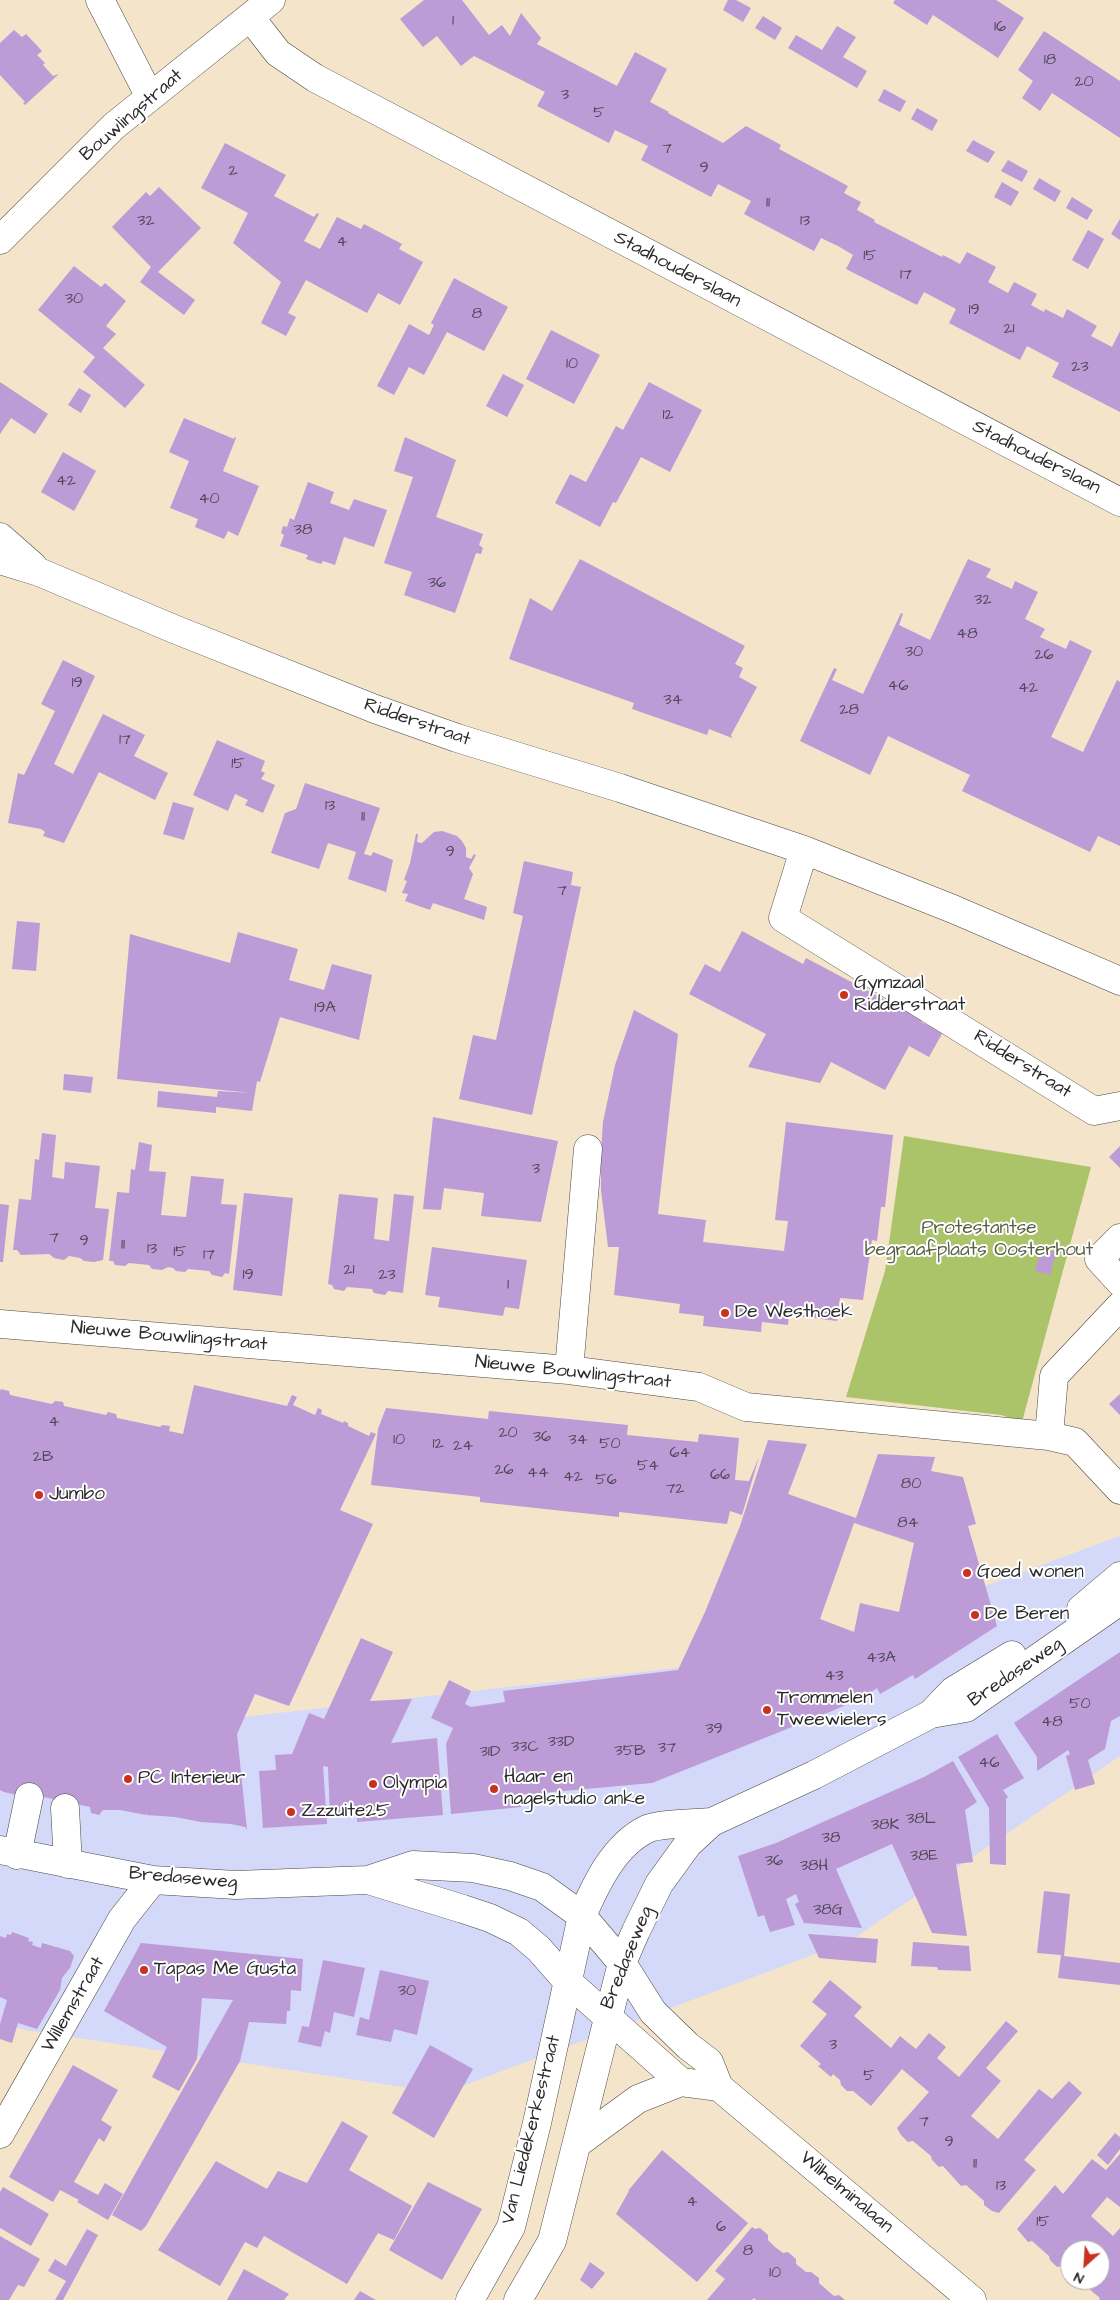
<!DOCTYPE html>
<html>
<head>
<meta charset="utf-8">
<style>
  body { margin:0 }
  #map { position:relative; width:1120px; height:2300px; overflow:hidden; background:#f4e4ca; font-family:"Architects Daughter",sans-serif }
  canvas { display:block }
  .north { position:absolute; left:1060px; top:2240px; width:50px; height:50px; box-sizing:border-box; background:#fff; border:1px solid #aaa; border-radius:50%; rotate:206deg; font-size:14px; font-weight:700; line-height:20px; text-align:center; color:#2b2b2b }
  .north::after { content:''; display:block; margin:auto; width:18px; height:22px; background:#c8321e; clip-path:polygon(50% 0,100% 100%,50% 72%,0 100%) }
</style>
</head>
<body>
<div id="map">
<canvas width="1120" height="2300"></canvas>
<div class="north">N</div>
</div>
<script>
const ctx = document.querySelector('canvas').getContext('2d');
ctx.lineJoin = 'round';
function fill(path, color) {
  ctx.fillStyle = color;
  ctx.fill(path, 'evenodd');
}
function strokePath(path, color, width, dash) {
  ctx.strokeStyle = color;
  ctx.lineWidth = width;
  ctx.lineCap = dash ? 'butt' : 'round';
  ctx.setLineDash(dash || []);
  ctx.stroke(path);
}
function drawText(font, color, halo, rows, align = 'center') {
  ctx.font = font + ' "Architects Daughter",sans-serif';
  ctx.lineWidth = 4;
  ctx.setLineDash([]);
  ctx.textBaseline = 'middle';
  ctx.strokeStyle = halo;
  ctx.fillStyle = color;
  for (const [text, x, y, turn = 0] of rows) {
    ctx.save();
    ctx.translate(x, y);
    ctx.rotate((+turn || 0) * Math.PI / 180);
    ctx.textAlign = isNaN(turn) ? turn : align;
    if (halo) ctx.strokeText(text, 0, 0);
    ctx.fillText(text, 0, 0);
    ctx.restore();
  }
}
fill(new Path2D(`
  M0,1412L226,1719L801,1654L1120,1536V1756L850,1941L443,2093L25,2030L0,2022Z`), '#d4d8f9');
fill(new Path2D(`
  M904,1136L1091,1167L1022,1422L1001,1415L846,1397L885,1271Z`), '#acc469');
fill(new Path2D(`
  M424,0H462L489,35L502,25L510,36L521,13L541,38L537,44L617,86L635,52L667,69L650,102L669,112L668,113L723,143L746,126L781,145L779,149L848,186L844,193L861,202L857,210L875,220L874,222L942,257L943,255L960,264L967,252L996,267L988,282L1008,293L1014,282L1037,294L1031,305L1044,312L1045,309L1063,318L1067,309L1097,326L1091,336L1112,347L1120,331V412L1052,377L1059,363L1027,346L1020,360L949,323L956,309L924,292L917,305L846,269L853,255L838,246L821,238L814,251L744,214L751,201L718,184L711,197L641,160L648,146L615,130L609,143L537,106L545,92L474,56L461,66L437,36L423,47L400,19Z
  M728,0H736L751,8L743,22L723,10Z
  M895,0H996L1024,18L998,58L933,15L927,25L893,3Z
  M763,16L782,28L775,40L755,28Z
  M837,26L856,37L843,57L867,71L857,88L788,48L796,35L822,50Z
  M14,30L22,37L26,34L42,51L37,55L45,63L43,65L53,76L59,74L25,105L23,103L25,102L0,75V43Z
  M1044,31L1120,81V138L1052,93L1040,111L1022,98L1033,81L1018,70Z
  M884,89L906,101L900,112L878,101Z
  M917,108L938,120L932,131L911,119Z
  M973,140L995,152L988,163L966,151Z
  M225,143L286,175L274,196L314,217L317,213L319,214L304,241L320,249L337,217L361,229L364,224L402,244L399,249L423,262L400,305L378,293L367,313L306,280L288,313L296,317L286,336L261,323L281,282L233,243L248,213L201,188Z
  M1008,160L1028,171L1022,182L1001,171Z
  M1039,178L1061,191L1055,202L1033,189Z
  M1002,182L1019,192L1011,206L994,197Z
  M159,187L201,228L158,272L195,300L184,315L140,282L151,267L112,227L146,192L150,196Z
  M1072,197L1093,210L1087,220L1066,208Z
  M1120,219V240L1111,234Z
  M1088,230L1104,239L1088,269L1072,260Z
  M74,266L101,287L105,283L126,301L106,326L116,334L103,348L145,385L125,408L83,372L95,357L38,310Z
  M454,278L508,307L484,351L447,332L424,375L409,367L394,395L377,386L409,324L429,335L434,325L431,323Z
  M551,330L600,355L574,404L526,379Z
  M503,374L524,385L507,417L486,406Z
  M0,382L48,414L35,434L11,418L0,434Z
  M649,382L702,410L670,472L641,457L616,503L613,502L600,527L555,503L570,474L586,482L616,426L623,430Z
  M79,388L91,395L81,413L68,405Z
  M184,418L234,439V437L236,438L223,471L259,486L238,536L228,531L224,539L195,527L198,519L170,508L189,461L169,452Z
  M405,437L456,460L436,517L483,534L479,545L483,548L481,554L476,553L455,613L404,595L412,572L384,563L413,477L394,471Z
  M63,452L96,471L74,511L41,492Z
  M308,482L334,492L330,503L349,510L354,499L387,510L374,547L344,537L335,565L323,561L321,564L306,559L308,555L280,546L284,535L281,533L283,526L287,527L290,518L294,520Z
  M580,559L745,646L735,664L743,668L739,677L757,687L731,735L732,738L709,729L707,735L632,709L634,703L509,659L530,598L552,611Z
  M968,559L991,569L986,577L1012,589L1015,581L1038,592L1025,619L1045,629L1040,637L1066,649L1070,640L1092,651L1051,737L1083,752L1117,680L1120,682V846L1098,836L1090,852L962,791L970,775L888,736L870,775L800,741L834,668L837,669L832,680L863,694L901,613L903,614L899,625L930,640Z
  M63,660L95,676L54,764L73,774L103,714L145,735L134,756L168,773L155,800L99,772L64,843L43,836L45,832L41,829L8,823L18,773L24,775L55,711L41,704Z
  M217,740L265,761L261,771L265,773L261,779L275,785L263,813L245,805L248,800L235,794L228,811L193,795Z
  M305,783L380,808L364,854L371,856L373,852L393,860L386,892L348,879L356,852L328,843L319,869L271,853L285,813L296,809Z
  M173,802L194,808L184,840L163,834Z
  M442,831L457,836L462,841L466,848V857L471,859L474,854L476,855L469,868L473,874L464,899L487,907L484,920L433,903L430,910L405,901L408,894L402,893L407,881L404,880L410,863L416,834H418L417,842L422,843L434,832Z
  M524,861L573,872L571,885L581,887L532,1115L459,1099L473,1035L496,1040L523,916L513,913Z
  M17,921L40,923L36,971L12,969Z
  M742,931L803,964L806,958L923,1020L921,1022L943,1032L929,1057L909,1046L885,1090L831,1062L820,1083L748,1067L766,1034L689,994L705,964L720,972Z
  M238,932L298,949L289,980L324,990L332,964L372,975L359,1040L280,1017L260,1082L257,1081L252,1111L216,1107V1113L157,1107L158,1091L217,1097L218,1091L251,1093L117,1079L130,934L230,963Z
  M634,1010L678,1034L658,1214L706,1220L703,1242L784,1251L788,1221L775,1220L786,1122L893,1135L885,1207H881L877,1241L872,1240L863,1300L840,1298L837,1321L789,1315L788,1325L762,1322L761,1332L703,1326L704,1316L679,1313L680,1304L614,1295L619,1247H608L601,1190V1151L603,1122L615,1065Z
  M64,1074L93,1077L91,1093L63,1090Z
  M433,1117L558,1141L541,1222L481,1216L484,1193L444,1188L441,1210L423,1209Z
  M42,1133L56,1135L52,1177L64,1179L65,1162L100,1166L95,1208L109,1209L103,1260L94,1262L84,1261L80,1258L69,1256L64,1260L54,1258L49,1254L21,1255L17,1250H13L19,1199L31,1200L35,1159L39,1160Z
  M139,1142L152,1145L149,1171L166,1172L161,1215L186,1217L191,1176L224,1179L221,1204L237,1205L229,1274L225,1273L222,1277L212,1275L209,1271L188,1269L185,1272L176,1271L173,1268L168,1267L162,1270L152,1269L149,1265L129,1263L125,1266L115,1265L113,1261H109L117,1192L129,1193L131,1169L135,1170Z
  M1120,1146V1168L1109,1157Z
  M244,1193L293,1198L282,1296L233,1290Z
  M339,1194L378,1198L374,1239L389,1241L394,1194L414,1196L403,1293L388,1291L385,1295L374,1293L372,1289L347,1287L344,1291L334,1289L332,1285L328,1284Z
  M0,1204L9,1205L3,1262H0Z
  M432,1247L527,1260L519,1309L505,1307L503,1316L438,1307L440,1297L425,1295Z
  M1041,1249L1056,1253L1050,1275L1035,1271Z
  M194,1385L287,1406L292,1395L297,1397L293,1405L315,1415L318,1408L322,1410L321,1414L343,1423L344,1421L348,1423V1426L369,1436L371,1432L376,1434L340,1510L373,1524L296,1691L289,1706L255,1694L237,1734L247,1830L245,1827L231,1824L201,1822L175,1817L147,1815L146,1813V1815L120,1810H103L99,1815L91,1813L90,1807L44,1797L42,1801L4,1792L0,1790V1391L1,1389L9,1391L10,1395L52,1404L55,1401L63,1402L64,1406L106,1415L108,1412L116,1414L117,1418L160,1427L162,1425L170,1426L169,1431L183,1434Z
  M1120,1394V1415L1109,1404Z
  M386,1408L488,1419L489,1411L628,1425L627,1435L698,1442L699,1434L739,1438L735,1480L749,1481L759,1457L742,1515L730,1511L727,1524L619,1512V1517L480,1502V1497L371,1485L378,1429Z
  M768,1440L807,1444L788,1494L856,1518L878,1454L935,1457L931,1471L963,1477L976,1524L968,1526L997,1626L915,1679L913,1675L880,1694L877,1688L866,1696L832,1711L652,1783L520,1795L521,1807L451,1814L446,1744L453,1728L431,1718L449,1680L471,1691L465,1704L471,1707L505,1702L503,1691L678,1670L705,1612L740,1526ZM854,1523L914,1543L899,1612L860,1603L854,1632L820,1619Z
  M361,1638L393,1652L370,1701L412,1699L391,1743L437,1738L443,1815L357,1822V1814L330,1816L328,1767L323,1766L327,1824L263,1828L259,1771L276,1770L275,1755L292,1754L309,1713L324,1719Z
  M1120,1652V1716L1111,1721L1105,1749L1088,1760L1095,1784L1075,1790L1066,1756L1070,1754L1068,1750L1037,1771V1757L1014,1723Z
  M997,1734L1024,1778L1003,1790L1008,1797L1006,1799V1865L990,1864L989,1808L958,1757Z
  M953,1761L977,1802L965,1810L973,1862L956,1864L967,1936L932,1933L892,1844L836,1869L862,1928L804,1923L795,1904L799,1902L796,1894L786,1899L795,1925L770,1932L764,1915L758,1917L738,1856L776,1843L924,1777Z
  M1044,1891L1070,1894L1064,1956L1120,1963V1985L1058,1978L1061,1955L1037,1953Z
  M12,1932L29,1938L28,1941L33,1942L32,1945L41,1948L42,1943L70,1951L74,1956L70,1968L62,1978L60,1990L37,2029L18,2023L12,2043L0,2039V2024L7,2000L0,1997V1936L6,1938L7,1934L11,1935Z
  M808,1934L878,1939L876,1963L819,1958Z
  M913,1942L969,1946L971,1971L938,1970L937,1967L911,1966Z
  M141,1943L303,1959L301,1991L291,1990L290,2011H287L286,2024L249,2022L240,2061L146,2226L141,2231L112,2215L233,2000L202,1998L197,2059L179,2091L152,2077L167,2047L104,2011Z
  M323,1960L365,1968L354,2017L334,2012L330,2033L325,2031L321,2047L298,2042L302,2026L309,2027Z
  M380,1970L429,1981L417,2035L394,2029L391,2042L356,2035L360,2017L369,2020Z
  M830,1980L862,2007L854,2016L891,2048L900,2036L916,2049L929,2033L946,2047L937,2058L959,2077L1006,2021L1018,2031L986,2068L1001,2081L971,2116L998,2139L1039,2089L1052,2099L1069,2081L1082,2093L1024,2160L1036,2170L999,2213L992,2211L984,2205V2201L966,2185L961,2186L943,2166L939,2167L932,2160L931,2156L913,2141L908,2142L901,2135L897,2128L929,2092L902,2069L871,2106L853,2091H847L841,2085L840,2080L833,2074L831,2077L818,2066L821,2064L800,2046L827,2014L812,2002Z
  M430,2045L473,2069L434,2138L392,2113Z
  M73,2065L118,2090L101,2120L112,2127L104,2142L99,2138L74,2182L98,2195L105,2183L123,2194L108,2220L77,2202L79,2200L60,2190L53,2202L9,2177Z
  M342,2121L368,2136L349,2170L412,2206L394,2240L378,2233L347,2284L264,2236L257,2248L245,2242L220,2286L158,2250L216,2161L267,2189L278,2171L307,2183Z
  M1115,2133L1120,2137V2149L1108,2165L1097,2155Z
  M662,2150L748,2223L697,2282L616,2214L629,2191H628Z
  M1120,2154V2207L1107,2197L1091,2216L1113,2236L1120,2228V2300H1099L1100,2298L1082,2283L1078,2284L1073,2280H1100V2250H1070V2273L1061,2266L1057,2267L1050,2260L1049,2256L1032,2241L1028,2242L1017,2229L1055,2185L1063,2194L1092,2159L1106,2170Z
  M428,2182L482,2209L442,2280L389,2250Z
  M3,2187L49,2214L31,2246L0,2228V2192Z
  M752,2227L755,2229L760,2228L768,2235V2240L775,2247L783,2253L788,2252L796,2259V2264L806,2272H811L819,2278V2283L834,2296L839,2295L845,2300H756L754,2298L752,2300H707L725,2279L715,2271Z
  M87,2229L98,2235L63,2300H55L66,2281L48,2271L55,2259L66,2266Z
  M0,2236L40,2259L24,2287L18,2285L9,2300H0Z
  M590,2262L605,2273L592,2289L580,2280Z
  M244,2269L289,2294L284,2300H227Z
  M360,2291L376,2300H354Z`), '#bc9bd6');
const minor = new Path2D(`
  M100,0L150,97
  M250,17L278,53L315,78L1120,502
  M0,240L114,126L271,0
  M0,537L33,566
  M0,560L39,572L174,629L375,709L457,738L620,788L804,850L953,909L1120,981
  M804,850L783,918L1094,1111L1120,1106
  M1120,1238L1099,1259L1120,1282
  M0,1324L569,1370L699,1387L746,1407L1049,1436L1075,1442L1120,1490
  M569,1370L588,1149
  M1049,1436L1054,1376L1120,1306
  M1081,1609L1120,1576
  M931,1714L953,1691L1012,1655
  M65,1808L68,1864
  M0,1850L153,1880L236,1885L368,1880L413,1865L473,1868L510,1876L542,1887L582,1916L622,1963L653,2012L688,2046L709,2062L719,2087L972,2300
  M17,1855L29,1797
  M368,1880L463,1909L490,1918L519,1932L539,1949L567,1981L681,2082L719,2087
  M0,2134L122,1919L153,1880
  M578,2143L638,2099L681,2082
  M470,2300L511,2227L537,2123L582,1916C596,1884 614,1845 647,1829C657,1824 698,1823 712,1822
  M518,2300L552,2241L622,1963L636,1931L659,1884L688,1844L712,1822L814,1775L931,1714L966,1708L1120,1601`);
strokePath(minor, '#494743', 29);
strokePath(minor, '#fff', 28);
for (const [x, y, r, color] of [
  [844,995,5,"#c8321e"],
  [725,1313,5,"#c8321e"],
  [39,1495,5,"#c8321e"],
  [967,1573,5,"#c8321e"],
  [975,1615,5,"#c8321e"],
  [767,1710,5,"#c8321e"],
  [128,1779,5,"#c8321e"],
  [373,1784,5,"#c8321e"],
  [494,1789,5,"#c8321e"],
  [291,1812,5,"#c8321e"],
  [144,1970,5,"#c8321e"]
]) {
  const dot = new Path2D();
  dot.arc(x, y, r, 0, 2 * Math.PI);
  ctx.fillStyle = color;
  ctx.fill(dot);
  strokePath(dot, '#fff', 2);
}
drawText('16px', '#4f4756', null, [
  ["1",453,22],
  ["16",1000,28],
  ["18",1050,61],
  ["20",1084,83],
  ["3",565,96],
  ["5",599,114],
  ["7",667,150],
  ["9",704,169],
  ["2",233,172],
  ["11",768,204],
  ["32",146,222],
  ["13",805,222],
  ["4",342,243],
  ["15",870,257],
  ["17",906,276],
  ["30",74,300],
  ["19",974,311],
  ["8",477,315],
  ["21",1009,330],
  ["10",572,365],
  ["23",1080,368],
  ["12",668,416],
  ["42",66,482],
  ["40",209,500],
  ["38",303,531],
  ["36",437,584],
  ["32",983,601],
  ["48",967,635],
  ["30",914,653],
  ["26",1044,656],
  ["19",77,684],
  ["46",898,687],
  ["42",1028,689],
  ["34",673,701],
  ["28",849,711],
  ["17",125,741],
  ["15",238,765],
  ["13",330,807],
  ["11",363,818],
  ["9",450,853],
  ["7",562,892],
  ["19A",325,1009],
  ["3",536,1170],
  ["7",54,1239],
  ["9",84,1242],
  ["11",123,1246],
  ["13",152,1250],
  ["15",180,1253],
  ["17",209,1256],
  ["21",349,1271],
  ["19",248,1276],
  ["23",387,1276],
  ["1",508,1286],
  ["4",54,1423],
  ["20",508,1434],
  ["36",542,1438],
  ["10",399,1441],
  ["34",578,1441],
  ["12",438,1445],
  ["50",610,1445],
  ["24",463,1447],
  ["64",680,1454],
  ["2B",43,1458],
  ["54",648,1467],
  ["26",504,1471],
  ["44",538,1474],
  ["66",720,1476],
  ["42",573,1478],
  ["56",606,1481],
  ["80",911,1485],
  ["72",675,1490],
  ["84",908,1524],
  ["43A",881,1659],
  ["43",834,1677],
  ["50",1080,1705],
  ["48",1052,1723],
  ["39",714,1730],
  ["33D",561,1743],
  ["33C",525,1748],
  ["37",667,1749],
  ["35B",630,1752],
  ["31D",490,1753],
  ["46",989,1764],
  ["38L",921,1820],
  ["38K",885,1826],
  ["38",831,1839],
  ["38E",924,1857],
  ["36",774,1862],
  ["38H",814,1867],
  ["38G",828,1911],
  ["30",407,1992],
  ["3",833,2046],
  ["5",869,2077],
  ["7",924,2123],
  ["9",949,2143],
  ["11",975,2165],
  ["13",1001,2187],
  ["4",692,2203],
  ["15",1043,2223],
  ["6",721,2228],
  ["8",748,2252],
  ["10",775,2274]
]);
drawText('19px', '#2b2b2b', '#fff', [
  ["Bouwlingstraat",132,116,-41],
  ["Stadhouderslaan",677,270,28],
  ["Stadhouderslaan",1036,458,27],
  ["Ridderstraat",417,723,19],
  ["Ridderstraat",1022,1065,32],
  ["Nieuwe Bouwlingstraat",169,1337,5],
  ["Nieuwe Bouwlingstraat",573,1373,6],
  ["Bredaseweg",1016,1673,-34],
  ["Bredaseweg",183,1879,5],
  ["Bredaseweg",628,1958,-68],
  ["Willemstraat",74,2005,-60],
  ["Van Liedekerkestraat",532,2130,-76],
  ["Wilhelminalaan",846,2193,40]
]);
drawText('19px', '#2b2b2b', '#fff', [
  ["Gymzaal",854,984],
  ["Ridderstraat",854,1006],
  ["De Westhoek",735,1313],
  ["Jumbo",49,1495],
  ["Goed wonen",977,1573],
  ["De Beren",985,1615],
  ["Trommelen",777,1699],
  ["Tweewielers",777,1721],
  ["Haar en",504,1778],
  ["nagelstudio anke",504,1800],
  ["PC Interieur",138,1779],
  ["Olympia",383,1784],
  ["Zzzuite25",301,1812],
  ["Tapas Me Gusta",154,1970]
], 'left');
drawText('19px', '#586141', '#fff', [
  ["Protestantse",979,1229],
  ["begraafplaats Oosterhout",979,1251]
]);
</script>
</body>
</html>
